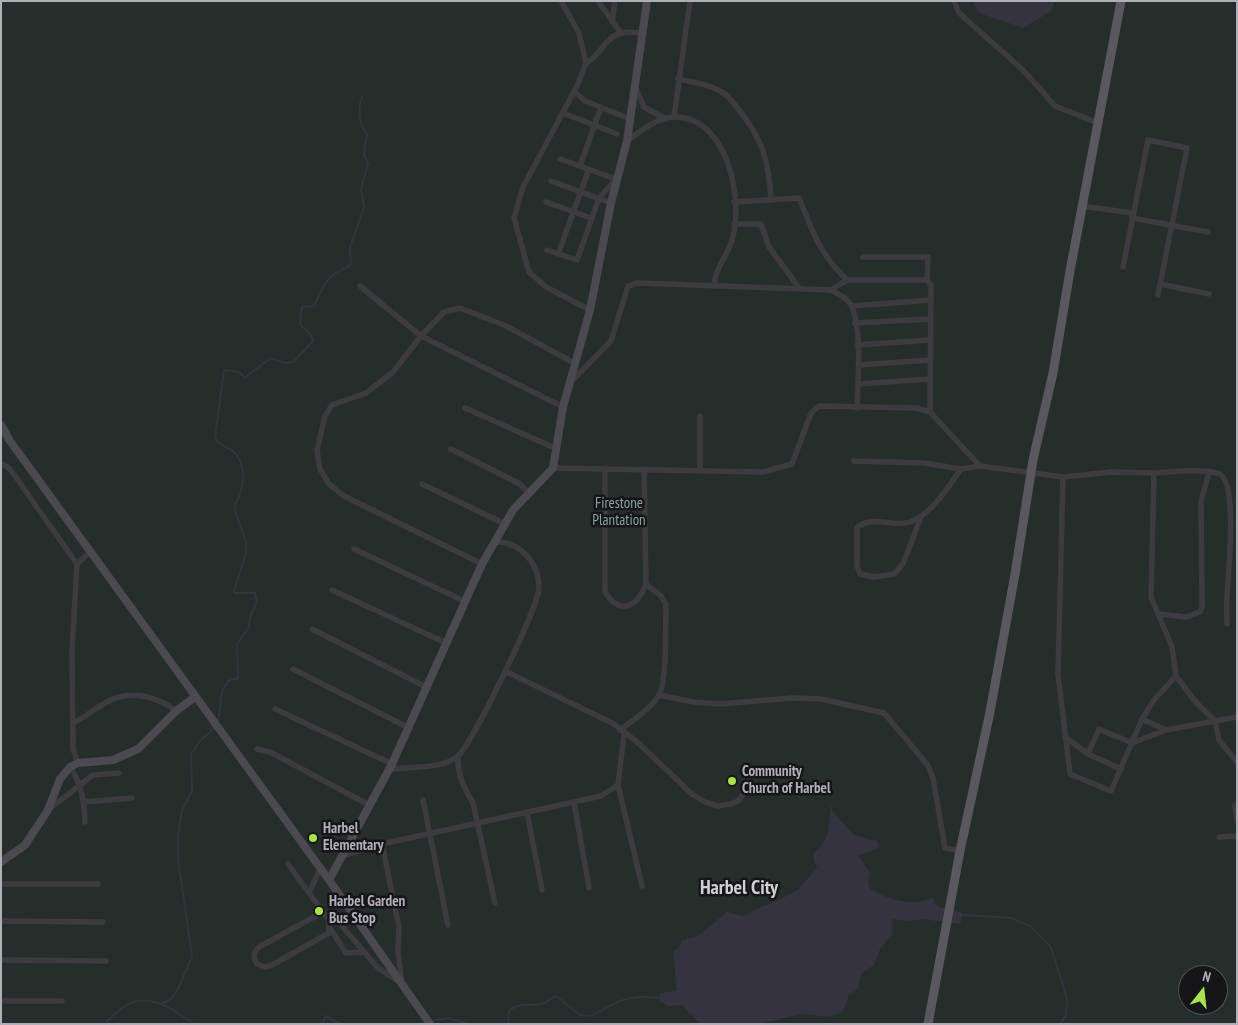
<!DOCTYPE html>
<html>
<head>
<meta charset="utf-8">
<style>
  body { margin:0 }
  #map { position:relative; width:1238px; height:1025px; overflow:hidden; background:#1b1a1c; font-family:"PT Sans Narrow",sans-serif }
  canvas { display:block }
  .frame { position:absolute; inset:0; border:2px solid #b2adba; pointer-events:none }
  .north { position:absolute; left:1178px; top:965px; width:50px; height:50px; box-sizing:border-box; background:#161517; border:1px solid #545258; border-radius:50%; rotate:16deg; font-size:14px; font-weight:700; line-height:20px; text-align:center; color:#b2adba }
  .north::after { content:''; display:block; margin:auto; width:18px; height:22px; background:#aae14c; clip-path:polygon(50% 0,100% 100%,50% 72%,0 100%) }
</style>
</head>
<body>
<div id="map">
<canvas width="1238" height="1025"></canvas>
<div class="frame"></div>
<div class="north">N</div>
</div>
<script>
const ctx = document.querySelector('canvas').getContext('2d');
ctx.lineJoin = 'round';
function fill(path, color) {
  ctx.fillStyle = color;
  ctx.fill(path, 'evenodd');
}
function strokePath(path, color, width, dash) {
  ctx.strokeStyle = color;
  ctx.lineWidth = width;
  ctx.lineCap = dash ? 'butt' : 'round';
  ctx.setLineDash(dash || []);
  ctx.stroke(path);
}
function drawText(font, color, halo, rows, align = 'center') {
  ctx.font = font + ' "PT Sans Narrow",sans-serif';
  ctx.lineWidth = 5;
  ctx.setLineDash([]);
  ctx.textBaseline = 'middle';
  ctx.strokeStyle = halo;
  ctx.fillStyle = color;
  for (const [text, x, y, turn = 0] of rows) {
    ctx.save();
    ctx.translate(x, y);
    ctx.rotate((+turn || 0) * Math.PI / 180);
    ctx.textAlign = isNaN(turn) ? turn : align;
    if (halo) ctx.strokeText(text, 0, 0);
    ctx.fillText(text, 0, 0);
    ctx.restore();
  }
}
fill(new Path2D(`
  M1,1H1237V1024H1ZM1188,975H1218V1005H1188Z`), '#262e2c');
fill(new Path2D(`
  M972,1H1055L1051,11L1023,28L979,13Z
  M831,803L832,811L854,835L877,841L879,847L858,856L870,873L868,883L870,889C889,900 912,907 932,898L938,907L963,913L960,924L922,919L909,921L892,919V934L880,949L874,965L861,974L858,989L849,995L843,1012L829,1017L802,1014L757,1024H700L682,1005L668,1006L660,1002V993L677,991L673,951L679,948L682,940L698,936L727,912L743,916L761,907L779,900L798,890L818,867L814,862L813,853C833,838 828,826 831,803Z`), '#353340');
strokePath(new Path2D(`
  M218,723L222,692L228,681L238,678L237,644L249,627L250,617L257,602L255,593H234C236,577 248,560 246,543C244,530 236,519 234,506C244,492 248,464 233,451C226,446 220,446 215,438L224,370L239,372L245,378C253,370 262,366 270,358L286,363L293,362L313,341L311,335L300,324L302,307L314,306C320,295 325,278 337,272C343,269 346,269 351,264L350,247L364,207L361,189L368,164L364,155L367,134C358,124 358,108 362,96
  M962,915L1012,918L1031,927L1051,947L1067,999L1066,1015L1060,1024
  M162,1003L171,999L179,987L192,956L178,859V835L182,810L192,791L191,754L200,741L215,727
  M430,1021L448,1018L468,1024
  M104,1024C111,1018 117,1011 125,1006C148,991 175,1010 194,1024
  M323,1024L325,1016L341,1024
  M508,1024L509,1011C518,1002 530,1006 541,1004C547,1003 550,998 556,996L580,1015L592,1016C617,1001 629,994 659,998`), '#353340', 2);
strokePath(new Path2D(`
  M561,1L579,33L586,63L577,86L523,187L514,218L529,272L546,287L590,310
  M598,1L621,33
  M954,1L959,13L1024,71L1055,106L1098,123
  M612,22L615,1
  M586,63C600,57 605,36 622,33C628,31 636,33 642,33
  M678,79C694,82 713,85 726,95C731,99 735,105 739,110C763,139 769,163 771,200
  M636,88L644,107L666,119
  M574,91L585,101L630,119
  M563,113L617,134
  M674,117L690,1
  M627,141C641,131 656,118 674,117C728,116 744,200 732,240C727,257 715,268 714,286
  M580,166L601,107
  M551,181L611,203
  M546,202L591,218
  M734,202L799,198C813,232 820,255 847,280
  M1082,206L1132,213
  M1132,218L1208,232
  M734,224H761L769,247L800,289
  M547,250L577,260L599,198L616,179L560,159
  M558,254L589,169
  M863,257H928L927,280
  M1123,267L1148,140L1187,148L1158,295
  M1160,284L1209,294
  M360,286L421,336L563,407
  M831,290L847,280H927L931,286L930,412
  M852,306L931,300
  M855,323L930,319
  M857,345L930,340
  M859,365L930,360
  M571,382L611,341L628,286L638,283L831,290C838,294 848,298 852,307C862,332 858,381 857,408
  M858,384L930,379
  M465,408L557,449
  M700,416V470
  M451,449L520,484L529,493
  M854,461L924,463L961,469L980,466
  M1,463L10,469L77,564
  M553,468L763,472L792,464L811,413L819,406L917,408L930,412L980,466L1063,477L1112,472L1154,473L1151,597L1172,647L1176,676L1194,700L1215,721L1219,740L1237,762
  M605,468V592C620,616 637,607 646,584L644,469
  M1154,473C1172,472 1204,468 1220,474C1238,485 1228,574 1227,597C1226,606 1227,615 1227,624
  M1063,477L1058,674L1070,774L1111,791L1142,719L1154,700L1176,676
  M422,484L505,524
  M921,517L903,564L894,574L874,577L860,574L857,566V528C871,514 893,528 910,522C932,514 948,487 961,469
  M354,549L464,601
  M482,564L344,496L329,484L320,469L317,450L325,416L332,405L366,393L393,372L421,336L444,312L460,308L506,326L576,364
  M332,590L446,643
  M1160,614L1186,617L1200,612L1202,607L1201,502L1209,472
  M312,629L426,687
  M293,669L409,728
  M505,671L614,724L637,742L692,794L705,802L718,806L731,804L738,801L744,793L748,782
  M659,695L693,702L720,704L792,698L821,699L884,713L927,764L933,778L945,848L960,851
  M275,709L392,764
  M1142,719L1166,730L1237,717
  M73,723C87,716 99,705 113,699C135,690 159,698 176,711
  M620,730C633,720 648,711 658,697C668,682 665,624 666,604L661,596L646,584
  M624,734L618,785L642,886
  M1065,737L1088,754L1121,769
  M257,749L270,752L371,806
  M1088,754L1099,729L1132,743L1166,730
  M458,756C457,774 464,788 473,803L495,903
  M78,763L73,749L72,651L77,564L90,552
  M70,767C82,784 84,802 85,822
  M389,770C410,765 442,771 459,755C474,740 538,608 539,588C539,563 520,541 495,542
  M423,800L448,925
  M84,802L132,798
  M574,802L589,888
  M1235,805L1237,821
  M48,810L93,775L119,773
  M527,812L542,890
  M1219,837L1237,836
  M382,844L399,927L398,951L402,983
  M342,856L382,844L601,796L618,785
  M288,864L325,915L336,919L378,968L398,981
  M1,884H98
  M309,893L320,869
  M323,912L259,947C253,953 253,957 257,964L266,967L272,965L329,933V919L325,915
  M1,921L103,922
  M330,928L346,953L364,952
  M1,960L106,961
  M1,1001H62`), '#3e3b40', 5.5);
strokePath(new Path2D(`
  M1,425L10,441L329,880L430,1024
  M1,862L25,845L48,810L60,779L70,767L78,763L113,760L138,749L176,711L195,697
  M329,880L392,764L482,564L513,510L553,468L563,407L590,310L611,203L627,141L647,1`), '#4c4950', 8);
strokePath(new Path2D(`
  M928,1024L960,851L990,712L1015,574L1033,460L1053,373L1070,271L1121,1`), '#5b575f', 9);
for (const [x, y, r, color] of [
  [732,781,5,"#aae14c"],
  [313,838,5,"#aae14c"],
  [319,911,5,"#aae14c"]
]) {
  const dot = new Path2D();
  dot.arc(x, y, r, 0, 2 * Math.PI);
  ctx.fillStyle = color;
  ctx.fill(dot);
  strokePath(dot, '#161517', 2);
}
drawText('15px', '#86a39c', '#161517', [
  ["Firestone",619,504],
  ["Plantation",619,521]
]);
drawText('bold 15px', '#b2adba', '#161517', [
  ["Community",742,772],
  ["Church of Harbel",742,789],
  ["Harbel",323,829],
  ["Elementary",323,846],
  ["Harbel Garden",329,902],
  ["Bus Stop",329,919]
], 'left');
drawText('bold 20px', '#d2ced6', '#161517', [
  ["Harbel City",739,888]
]);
</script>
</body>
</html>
